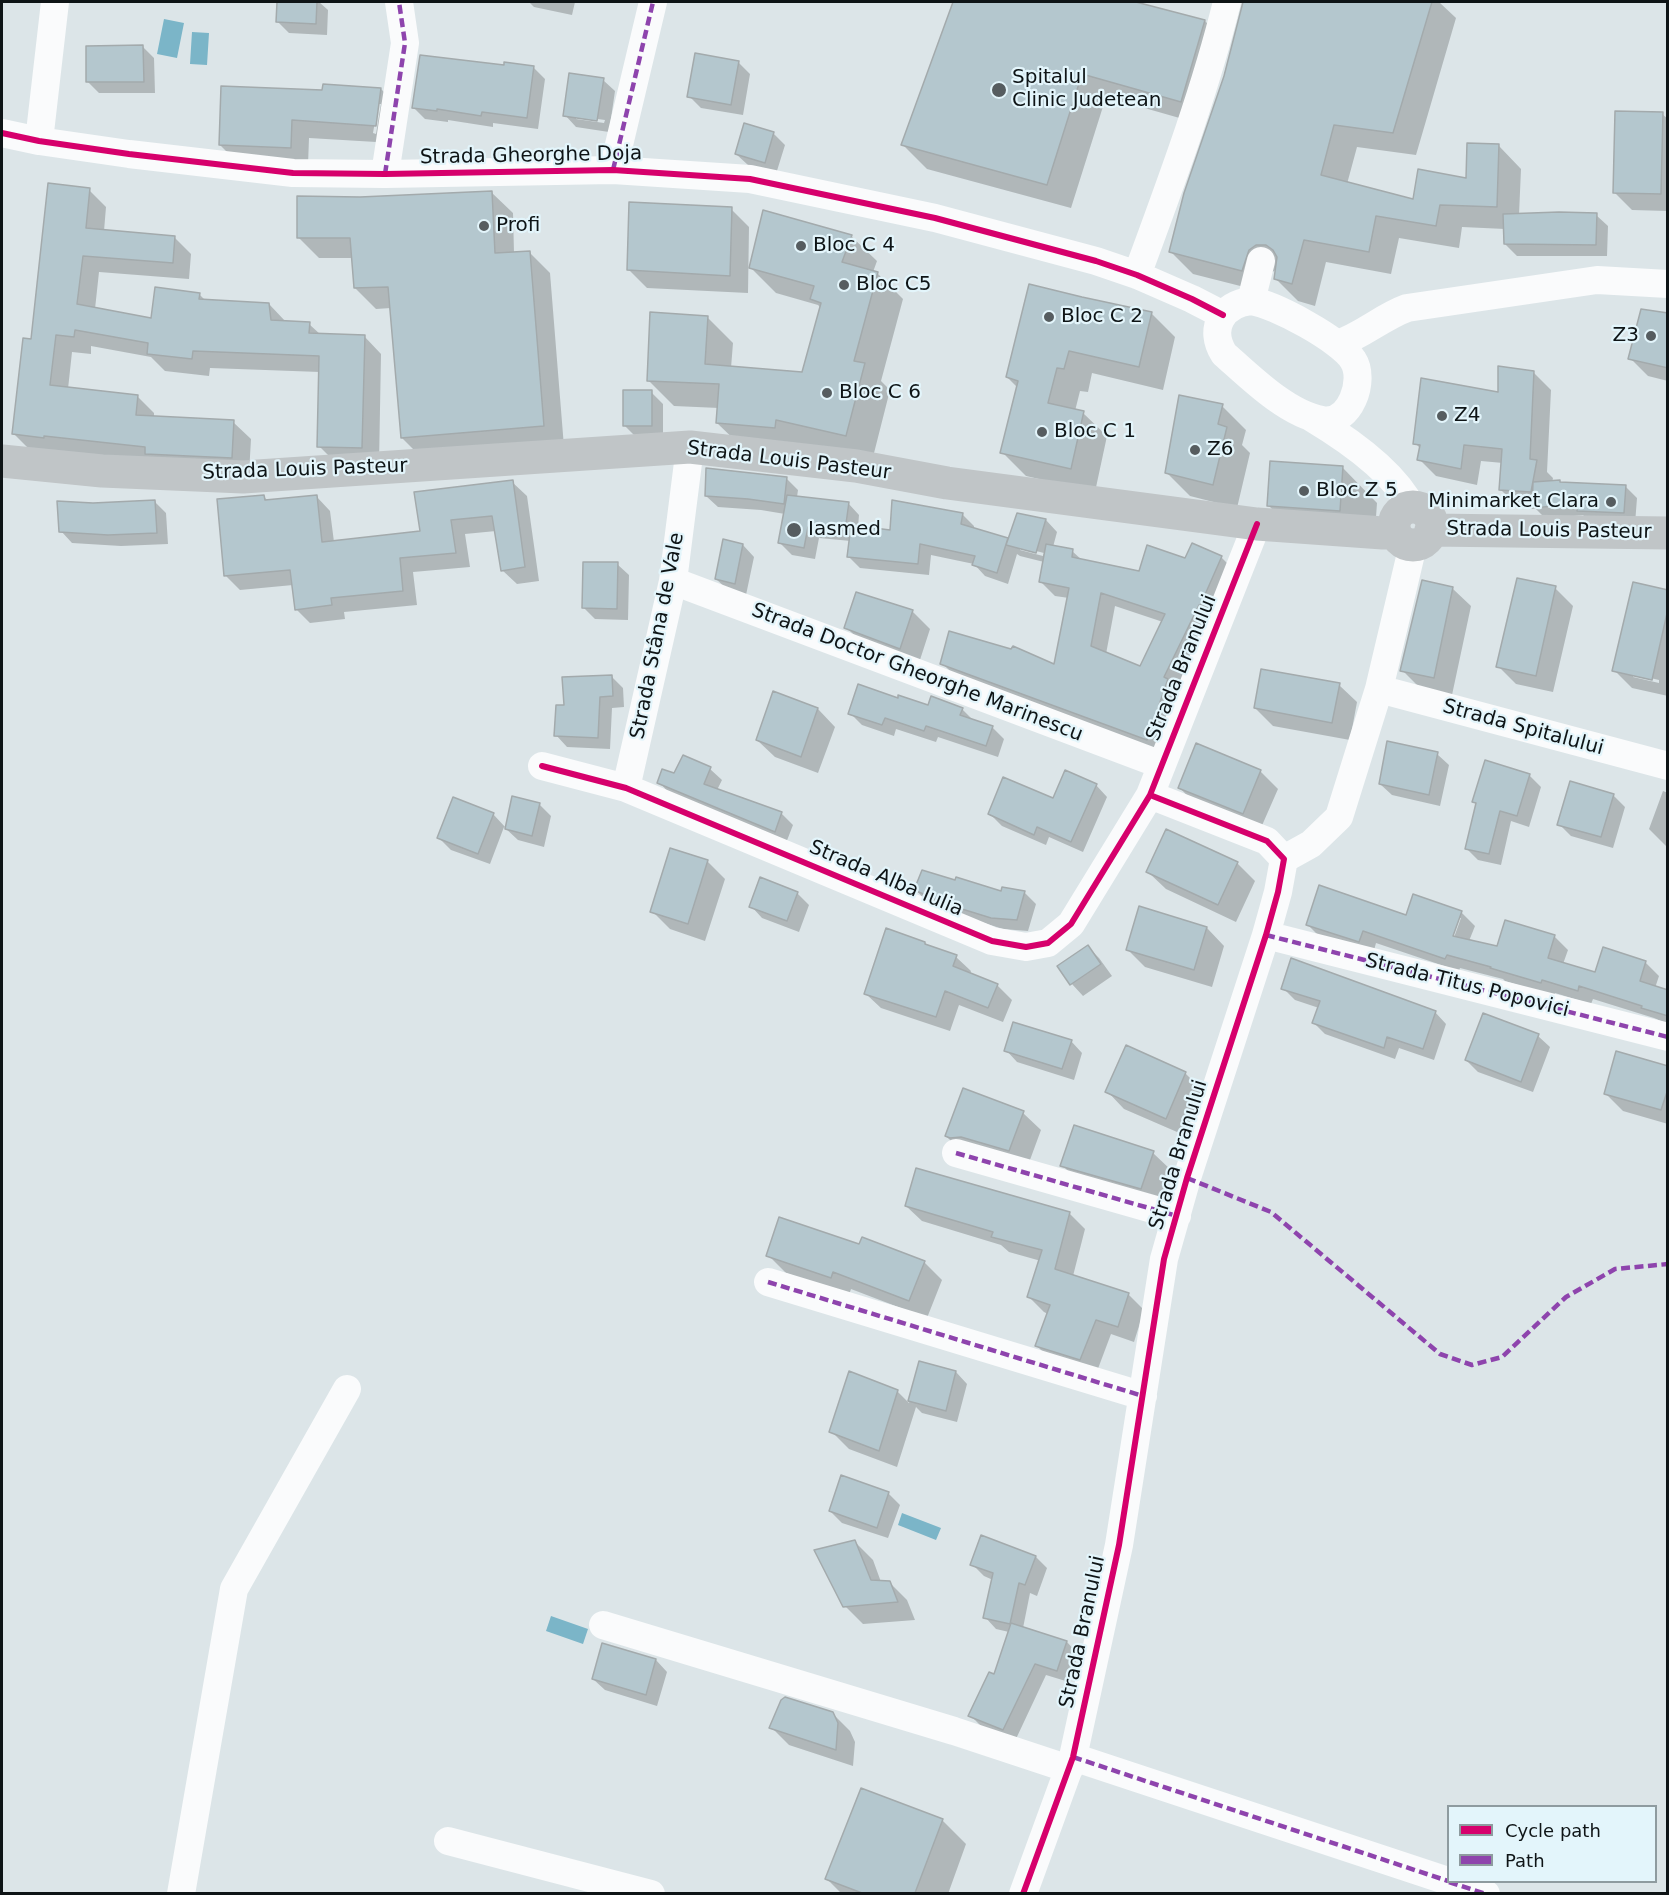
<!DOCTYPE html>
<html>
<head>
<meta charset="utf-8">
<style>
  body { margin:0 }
  #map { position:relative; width:1669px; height:1895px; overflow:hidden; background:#dce5e8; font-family:"DejaVu Sans",sans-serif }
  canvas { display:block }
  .frame { position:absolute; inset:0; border:3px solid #0e1416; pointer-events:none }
  .legend { position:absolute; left:1447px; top:1805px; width:210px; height:78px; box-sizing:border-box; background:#e3f5fb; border:2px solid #8e9b9f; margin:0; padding:8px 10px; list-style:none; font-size:18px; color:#0e1416 }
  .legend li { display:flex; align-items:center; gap:12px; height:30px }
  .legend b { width:30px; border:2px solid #8e9b9f }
</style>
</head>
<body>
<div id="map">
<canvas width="1669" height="1895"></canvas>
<div class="frame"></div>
<ul class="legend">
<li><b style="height:8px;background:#d6006c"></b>Cycle path</li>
<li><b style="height:8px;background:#8e44ad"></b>Path</li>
</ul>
</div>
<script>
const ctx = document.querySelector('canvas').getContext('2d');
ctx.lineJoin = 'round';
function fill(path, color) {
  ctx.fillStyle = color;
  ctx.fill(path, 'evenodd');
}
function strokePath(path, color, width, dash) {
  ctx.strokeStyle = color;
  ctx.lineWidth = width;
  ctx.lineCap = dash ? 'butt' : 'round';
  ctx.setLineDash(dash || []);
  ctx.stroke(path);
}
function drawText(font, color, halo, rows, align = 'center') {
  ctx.font = font + ' "DejaVu Sans",sans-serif';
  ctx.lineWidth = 4.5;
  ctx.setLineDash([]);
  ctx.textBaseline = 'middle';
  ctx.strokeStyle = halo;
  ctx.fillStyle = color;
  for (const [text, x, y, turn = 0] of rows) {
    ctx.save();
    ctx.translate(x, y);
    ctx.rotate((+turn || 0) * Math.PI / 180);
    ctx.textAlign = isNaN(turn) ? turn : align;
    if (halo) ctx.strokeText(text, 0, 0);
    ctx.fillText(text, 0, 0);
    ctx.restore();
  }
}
fill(new Path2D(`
  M164,19L184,23L177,58L157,54Z
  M192,32L209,33L207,65L190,64Z
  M902,1513L941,1528L936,1540L898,1525Z
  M551,1616L588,1629L583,1644L546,1631Z`), '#7bb5c8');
fill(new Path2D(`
  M278,2H319L328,10L327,35L289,33L277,21Z
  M529,2H575L572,15L534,7Z
  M954,2H1130L1205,21L1228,45L1204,125L1106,97L1071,208L927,169L903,145Z
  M1244,2H1439L1456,18L1416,155L1357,147L1347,184L1414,201L1467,180L1499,146L1521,169L1519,215H1596L1608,226L1607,256H1517L1505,244V229L1462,227L1459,248L1399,238L1391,274L1326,262L1315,306L1298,301L1275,278L1277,269L1271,273L1264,292L1193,274L1171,252L1214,111Z
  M143,47L154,58L155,93H99L88,82Z
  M739,63L750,74L743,115L701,108L689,96Z
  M505,67L534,68L545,79L538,129L493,123V127L448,120V122L425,119L413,107Z
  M603,80L615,91L609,132L576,127L565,115ZM576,116L605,120L604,123L576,119Z
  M381,89L399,107L393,143L309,138L308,165L238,163L220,145L324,91ZM378,104H381L376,134L373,133Z
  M1662,114L1668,119V211L1632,210L1614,192Z
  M773,133L785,145L776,174L748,165L736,154Z
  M89,190L106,207L104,231L174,237L191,254L189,279L99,272L95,309L152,319L199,294L206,301L269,304L286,322L309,324L321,335L364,336L381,354L379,464L336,463L319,446L320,372L210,368L209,376L165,371L151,357L91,346V354L72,352L68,389L137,396L154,413V417L233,422L251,439L249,474L31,451L14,434L32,341Z
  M491,192L513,213L514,253L529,252L550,273L564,447L423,459L402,438L391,308L376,309L355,288L353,258H319L298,237L360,198Z
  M731,209L749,227L748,293L647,288L629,270Z
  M851,236L877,261L873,272L877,273L903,299L881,381L890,390L872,461L743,448L717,423L719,408L674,406L649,381L707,317L733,343L731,368L803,373L821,308L818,305L776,293L750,267Z
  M1151,313L1175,337L1163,390L1092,373L1088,392L1080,391L1075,411L1083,413L1107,436L1095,492L1026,476L1002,452L1018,388L1007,377Z
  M1668,315V381L1648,376L1630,358Z
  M1534,373L1551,390L1547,472L1553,478L1552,483L1625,486L1637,498L1635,524L1590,522L1583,515L1546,519L1535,508L1517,506L1500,489L1503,463L1481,461L1477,485L1436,476L1419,459L1421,449L1415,443ZM1584,502L1585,505L1548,508V505Z
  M651,392L663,404V437H636L624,425Z
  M1222,406L1246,430L1242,445L1250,453L1237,508L1190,496L1166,472Z
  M1342,467L1377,503L1374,545L1303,540L1268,505Z
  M786,478L798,490L797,497L848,503L859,515L858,527L892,531L963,515L974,526V529L1007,539L1009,542L1046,520L1057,532L1053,547L1072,551L1083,561L1140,572L1186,560L1221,557L1235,571L1161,753L956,677L942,663L1055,666L1069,598L1055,596L1041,582L1044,562L1020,556L1017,554L1008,584L985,576L974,564L931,555L929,575L860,568L849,557L851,541L819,538L815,559L792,555L780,543L785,514L761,510L718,507L706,496ZM1020,547L1044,553L1043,556L1020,550ZM1115,606L1163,622L1140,668L1106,654Z
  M512,482L527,496L539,581L517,584L502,570L496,531L465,534L470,567L413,572L417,605L344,612L345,619L310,623L296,609L293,585L240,590L225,575L264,497L268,501L316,496L330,511L334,542L422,533Z
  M155,502L166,513L168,544L121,546L72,543L61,531L93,505Z
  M743,545L754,557L746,595L728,590L716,579Z
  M617,564L629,575L628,620L595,619L583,607Z
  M1423,582L1453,589L1471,606L1452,695L1420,688L1402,670Z
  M1555,588L1573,606L1553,692L1516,684L1498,666Z
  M1668,591V696L1632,688L1614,670ZM1633,674L1659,680V683L1633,677Z
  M912,611L930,629L918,666L864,645L846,627Z
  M611,676L623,688L624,707L612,708L610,749L567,747L556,735L565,706Z
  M1339,685L1357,702L1350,740L1273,726L1255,708Z
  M774,693L818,709L835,727L818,773L775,757L757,740Z
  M898,700L929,707L962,709L974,721L992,727L1004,739L998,757L938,737L936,742L896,729L894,736L862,725L850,713Z
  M1437,754L1449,765L1440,806L1392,795L1380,784Z
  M710,769L722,780L717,790L781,813L793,825L786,843L670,794L659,782L675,775Z
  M1260,771L1278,789L1260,830L1197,806L1180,788Z
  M1529,775L1541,787L1529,827L1511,821L1501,865L1478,860L1467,849L1477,805L1474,802Z
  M1096,785L1107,797L1083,852L1049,837L1046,845L1002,826L990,814L1054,800Z
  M1663,791L1668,793V848L1649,829Z
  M1613,795L1625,807L1613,848L1571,836L1559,824Z
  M539,804L551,816L544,847L518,840L504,827L490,864L451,850L439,838L493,814L506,828Z
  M707,861L725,879L705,941L670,929L652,911Z
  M1237,863L1255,881L1236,922L1166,889L1148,872Z
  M916,890L1024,892L1036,904L1028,931L1003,929L962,916L927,902Z
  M797,893L809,905L799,932L762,918L751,906Z
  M1461,912L1475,926L1469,941L1498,948L1554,936L1568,950L1563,964L1596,974L1645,962L1659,976L1655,988L1668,992V1024L1654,1018L1593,999L1591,1004L1555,993L1554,996L1505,981L1503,979L1460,968L1459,971L1376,943L1373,954L1321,938L1307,924ZM1458,918H1461L1452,943L1449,942Z
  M1207,928L1224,946L1212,987L1145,967L1127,949Z
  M925,943L929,947L956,957L971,971L970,974L997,985L1012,1000L1003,1022L959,1005L950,1031L881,1008L866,994Z
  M1088,947L1099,958L1112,976L1083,996L1072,984L1059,967Z
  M1283,988L1435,1012L1446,1024L1434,1060L1399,1048L1395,1059L1325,1034L1314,1023L1319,1008L1295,1000Z
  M1538,1036L1550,1047L1533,1092L1478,1072L1466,1060Z
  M1071,1041L1082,1053L1074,1080L1017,1062L1006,1050Z
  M1126,1047L1185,1073L1203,1091L1184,1135L1124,1109L1107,1091Z
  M1668,1068V1124L1623,1111L1605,1093Z
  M1023,1113L1041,1130L1027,1168L964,1154L946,1136Z
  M1153,1153L1171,1170L1159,1206L1080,1183L1062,1165Z
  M906,1206L1069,1213L1085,1229L1073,1276L1128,1294L1144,1310L1134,1342L1111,1334L1096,1374L1052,1361L1036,1345L1048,1314L1044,1312L1029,1297L1041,1261L1009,1252L1001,1245L922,1221Z
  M860,1246L924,1262L942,1280L927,1318L851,1289L849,1295L786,1273L768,1255Z
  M920,1363L956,1372L967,1384L957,1422L922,1413L916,1407L897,1467L849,1449L831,1431L897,1391L909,1403Z
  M888,1493L900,1505L888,1538L842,1523L830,1511Z
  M855,1542L873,1560L881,1582H889L907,1600L915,1620L863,1624L845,1606Z
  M1036,1557L1047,1568L1037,1596L1030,1593L1023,1628L1067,1642L1078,1654L1069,1682L1046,1675L1015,1741L982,1727L970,1715L995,1676L1009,1632L996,1629L985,1617L993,1580L984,1576L972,1564Z
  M603,1645L656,1660L667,1672L657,1706L605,1690L593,1679Z
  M832,1713L850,1731L855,1742L853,1766L789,1745L771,1727Z
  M862,1790L943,1821L966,1844L948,1894H842L827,1879Z`), '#0003');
const building = new Path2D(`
  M277,2H317L316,24L276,22Z
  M953,2H1136L1205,20L1181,102L1082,74L1047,185L901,145Z
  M1243,2H1432L1393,133L1334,125L1321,175L1413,199L1418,169L1466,178L1467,143L1499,144L1497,207L1440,205L1436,226L1376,216L1369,252L1304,240L1292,284L1274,279L1277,257L1273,250L1266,245H1256L1249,250L1242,271L1169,252L1184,193L1224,76Z
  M143,45L144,82H86V46Z
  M695,53L739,61L731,105L687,97Z
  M420,55L504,65V62L534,66L527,118L482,112L481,116L437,109V111L412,108Z
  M569,73L604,78L597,121L563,116Z
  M323,84L381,88L376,126L292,120L291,148L219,145L221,86L322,90Z
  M1615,111L1663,112L1661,194L1613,193Z
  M744,123L774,132L765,163L735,154Z
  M48,183L90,188L86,228L175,236L173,263L83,256L77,304L151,318L155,287L200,293L199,299L269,303L271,320L310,322L309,333L365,335L362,448L317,447L319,356L193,351L192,359L147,354L148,343L75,330L74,337L56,335L50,385L138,395L136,415L234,420L232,458L145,454V447L44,436V438L12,434L23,338L31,339Z
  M492,191L495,253L530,251L544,426L401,438L388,287L354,288L350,238H297V196L360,197Z
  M629,202L732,207L730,276L627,270Z
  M763,210L852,235L842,262L878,272L854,361L865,363L846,436L776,420L775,428L716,423L719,384L647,381L650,312L708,316L705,364L802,372L821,303L810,299L814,286L749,268Z
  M1559,212L1597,213L1596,245L1504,244L1503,214Z
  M1029,284L1082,297L1152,312L1139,367L1069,351L1064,369L1057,368L1048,403L1084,411L1071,469L1000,453L1018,381L1006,377Z
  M1641,309L1668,313V368L1628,359Z
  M1498,366L1534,371L1530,459L1537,460L1531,492L1499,490L1502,449L1464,445L1461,469L1417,460L1420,445L1413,444L1421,378L1498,392Z
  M623,390H652V426H623Z
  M1179,395L1223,404L1218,424L1227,427L1213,485L1165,473Z
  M1270,461L1343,466L1340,511L1267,506Z
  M706,468L787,477L784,504L748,499L705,496Z
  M513,480L525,567L501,571L492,516L451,520L456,553L400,558L403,591L331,598L332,605L295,610L290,570L224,576L217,499L264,495L265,500L317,495L322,542L420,531L414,492Z
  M1560,480V482L1626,485L1624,513L1577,511V504L1532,508L1533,482Z
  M787,495L849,502L845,531L808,527L804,548L778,543Z
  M155,500L157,533L108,535L59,532L57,501L93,503Z
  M892,500L963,513L961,524L1008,538L997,573L972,565L975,556L920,544L918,564L847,557L851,525L890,530Z
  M1017,513L1046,519L1036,553L1006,545Z
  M723,539L743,544L735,584L715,579Z
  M1192,543L1222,556L1200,606L1199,605L1164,677L1168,679L1147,740L940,664L949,631L1011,649L1013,646L1054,664L1069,588L1039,582L1046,544L1073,549L1072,557L1139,571L1147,545L1185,558ZM1101,593L1165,614L1140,666L1091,646Z
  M583,562H618L617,609L582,608Z
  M1517,578L1556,586L1536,676L1496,667Z
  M1422,580L1453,587L1434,678L1400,671Z
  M1633,582L1668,590V609L1652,680L1612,671Z
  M856,592L913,610L900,649L844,628Z
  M1261,669L1340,683L1332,723L1254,708Z
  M612,675L613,696L600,697L598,738L554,736L556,705H564L562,677Z
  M858,684L898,698V695L928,705L931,696L963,708L960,715L993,726L986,746L926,726L924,731L885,718L882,725L848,714Z
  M773,691L818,708L801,757L756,740Z
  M1387,741L1438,752L1429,795L1379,784Z
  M1196,743L1261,770L1243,814L1178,788Z
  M683,755L711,767L704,784L782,812L775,832L657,783L662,769L674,773Z
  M1485,760L1530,774L1517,816L1500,811L1489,854L1465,849L1476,803L1472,802Z
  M1065,770L1097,784L1071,842L1037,827L1034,835L988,814L1003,777L1053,798Z
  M1570,781L1614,794L1601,837L1557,825Z
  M512,796L540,803L532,836L505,829Z
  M453,797L494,813L478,854L437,838Z
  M1166,829L1238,862L1218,905L1146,872Z
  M670,848L708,860L688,924L650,912Z
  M922,870L955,880L956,877L1001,891L1002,887L1025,891L1017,920L991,918L949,905L914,890Z
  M760,877L798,892L787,921L749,907Z
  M1319,885L1406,915L1413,894L1462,911L1453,936L1497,946L1505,920L1555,935L1548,958L1595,972L1603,947L1646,961L1640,981L1668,990V1016L1641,1008L1642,1006L1579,986L1578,991L1542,980L1541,983L1490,968L1491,967L1447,955L1445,959L1363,931L1359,942L1306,925Z
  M1139,906L1207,927L1194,970L1126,950Z
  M886,928L925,942V944L957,955L953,966L998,984L988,1008L945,991L936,1017L864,994Z
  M1088,945L1101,964L1070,985L1057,966Z
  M1291,958L1436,1011L1423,1049L1387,1037L1384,1048L1312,1023L1320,1001L1281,989Z
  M1483,1013L1539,1034L1521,1082L1465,1060Z
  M1013,1022L1072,1040L1062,1069L1004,1051Z
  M1126,1045L1186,1072L1166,1119L1105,1092Z
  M1616,1051L1668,1066V1089L1661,1110L1604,1094Z
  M963,1088L1024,1111L1009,1151L961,1137L950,1138L945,1136Z
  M1074,1125L1154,1151L1141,1189L1060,1166Z
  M916,1168L1070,1212L1055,1269L1129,1293L1118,1327L1096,1320L1080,1360L1035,1346L1050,1305L1027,1297L1042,1250L991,1237L993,1232L905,1206Z
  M779,1217L859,1244L862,1237L925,1261L909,1301L833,1272L831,1278L766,1256Z
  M919,1361L956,1371L946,1411L908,1401Z
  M849,1371L898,1390L879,1451L829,1432Z
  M841,1475L889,1492L877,1528L829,1511Z
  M981,1535L1036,1556L1025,1585L1019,1583L1010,1624L983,1618L993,1573L970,1565Z
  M855,1540L871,1580L890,1581L898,1602L843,1607L814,1550Z
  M1011,1623L1067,1641L1057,1671L1035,1664L1003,1730L968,1716L989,1672L994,1674Z
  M602,1643L656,1659L646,1695L592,1679Z
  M785,1697L833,1712L838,1723L836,1750L769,1728L781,1700Z
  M861,1788L943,1819L915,1893H862L825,1879Z`);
fill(building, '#b4c7ce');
strokePath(building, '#a3aaac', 1.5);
strokePath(new Path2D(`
  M2,133L39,141L129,154L293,173L385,174L613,170L750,179L935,218L1096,261L1137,275L1192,299L1223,315
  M39,141L55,2
  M613,170L653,2
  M385,174L405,43L399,2
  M1137,275C1170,185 1204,95 1227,2
  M1251,301C1274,304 1341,340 1353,360C1366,380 1350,425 1322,420C1287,414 1250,377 1224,354C1208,329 1222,304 1251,301Z
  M1251,301L1261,261
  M1337,344C1362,336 1382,317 1407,308L1597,280L1668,284
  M1312,418C1347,439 1394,471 1412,508
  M673,581L1162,765
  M1379,689L1668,766
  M542,766L626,788L992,941L1026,947L1048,943L1071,924L1150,795L1257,524
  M626,788L673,581L690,447
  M1284,859L1311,844L1339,817L1379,689L1413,545
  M1266,935L1668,1037
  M956,1153L1177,1216
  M768,1282L1143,1396
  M603,1625L954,1731L1069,1769
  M1073,1757L1448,1881
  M448,1841L651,1894
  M1449,1882L1486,1894
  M181,1894L234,1589L347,1389
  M1023,1894L1073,1757L1119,1545L1164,1259L1187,1178L1266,935L1278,892L1284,859L1267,841L1150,795`), '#fafbfc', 28);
strokePath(new Path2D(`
  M2,461L102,471L243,477L690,447L856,466L947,483L1257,524L1383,533L1395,532
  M1394 526a19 19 0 1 1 38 0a19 19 0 1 1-38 0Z
  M1431,530L1668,533`), '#c0c5c7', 33);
strokePath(new Path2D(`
  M613,170L653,2
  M385,174L405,43L399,2
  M1266,935L1668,1037
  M956,1153L1177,1216
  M1187,1178L1271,1212L1440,1354L1472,1365L1502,1357L1566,1297L1615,1269L1668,1264
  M768,1282L1143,1396
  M1073,1757L1448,1881
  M1449,1882L1486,1894`), '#8e44ad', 4.5, [9, 4.5]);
strokePath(new Path2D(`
  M2,133L39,141L129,154L293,173L385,174L613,170L750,179L935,218L1096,261L1137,275L1192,299L1223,315
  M542,766L626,788L992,941L1026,947L1048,943L1071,924L1150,795L1257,524
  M1023,1894L1073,1757L1119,1545L1164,1259L1187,1178L1266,935L1278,892L1284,859L1267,841L1150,795`), '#d6006c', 6);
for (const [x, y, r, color] of [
  [999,90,8,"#565d60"],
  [484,226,6,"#565d60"],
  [801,246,6,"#565d60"],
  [844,285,6,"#565d60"],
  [1049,317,6,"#565d60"],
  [1651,336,6,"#565d60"],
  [827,393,6,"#565d60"],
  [1442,416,6,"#565d60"],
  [1042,432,6,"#565d60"],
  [1195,450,6,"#565d60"],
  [1304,491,6,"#565d60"],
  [1611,502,6,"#565d60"],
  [794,530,8,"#565d60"]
]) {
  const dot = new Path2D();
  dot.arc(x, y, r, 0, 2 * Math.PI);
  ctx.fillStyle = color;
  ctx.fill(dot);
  strokePath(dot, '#e3f5fb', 2);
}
drawText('20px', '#0e1416', '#e3f5fb', [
  ["Spitalul",1012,78],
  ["Clinic Judetean",1012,101],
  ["Profi",496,226],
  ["Bloc C 4",813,246],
  ["Bloc C5",856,285],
  ["Bloc C 2",1061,317],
  ["Z3",1639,336,"right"],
  ["Bloc C 6",839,393],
  ["Z4",1454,416],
  ["Bloc C 1",1054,432],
  ["Z6",1207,450],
  ["Bloc Z 5",1316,491],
  ["Minimarket Clara",1599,502,"right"],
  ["Iasmed",808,530]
], 'left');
drawText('20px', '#0e1416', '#e3f5fb', [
  ["Strada Gheorghe Doja",531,156,-1],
  ["Strada Louis Pasteur",789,461,7],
  ["Strada Louis Pasteur",305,470,-2],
  ["Strada Louis Pasteur",1549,531,1],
  ["Strada Stâna de Vale",658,636,-79],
  ["Strada Branului",1182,668,-68],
  ["Strada Doctor Gheorghe Marinescu",917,673,21],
  ["Strada Spitalului",1523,728,15],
  ["Strada Alba Iulia",886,879,23],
  ["Strada Titus Popovici",1467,986,14],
  ["Strada Branului",1179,1155,-73],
  ["Strada Branului",1083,1632,-78]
]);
</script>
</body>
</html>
